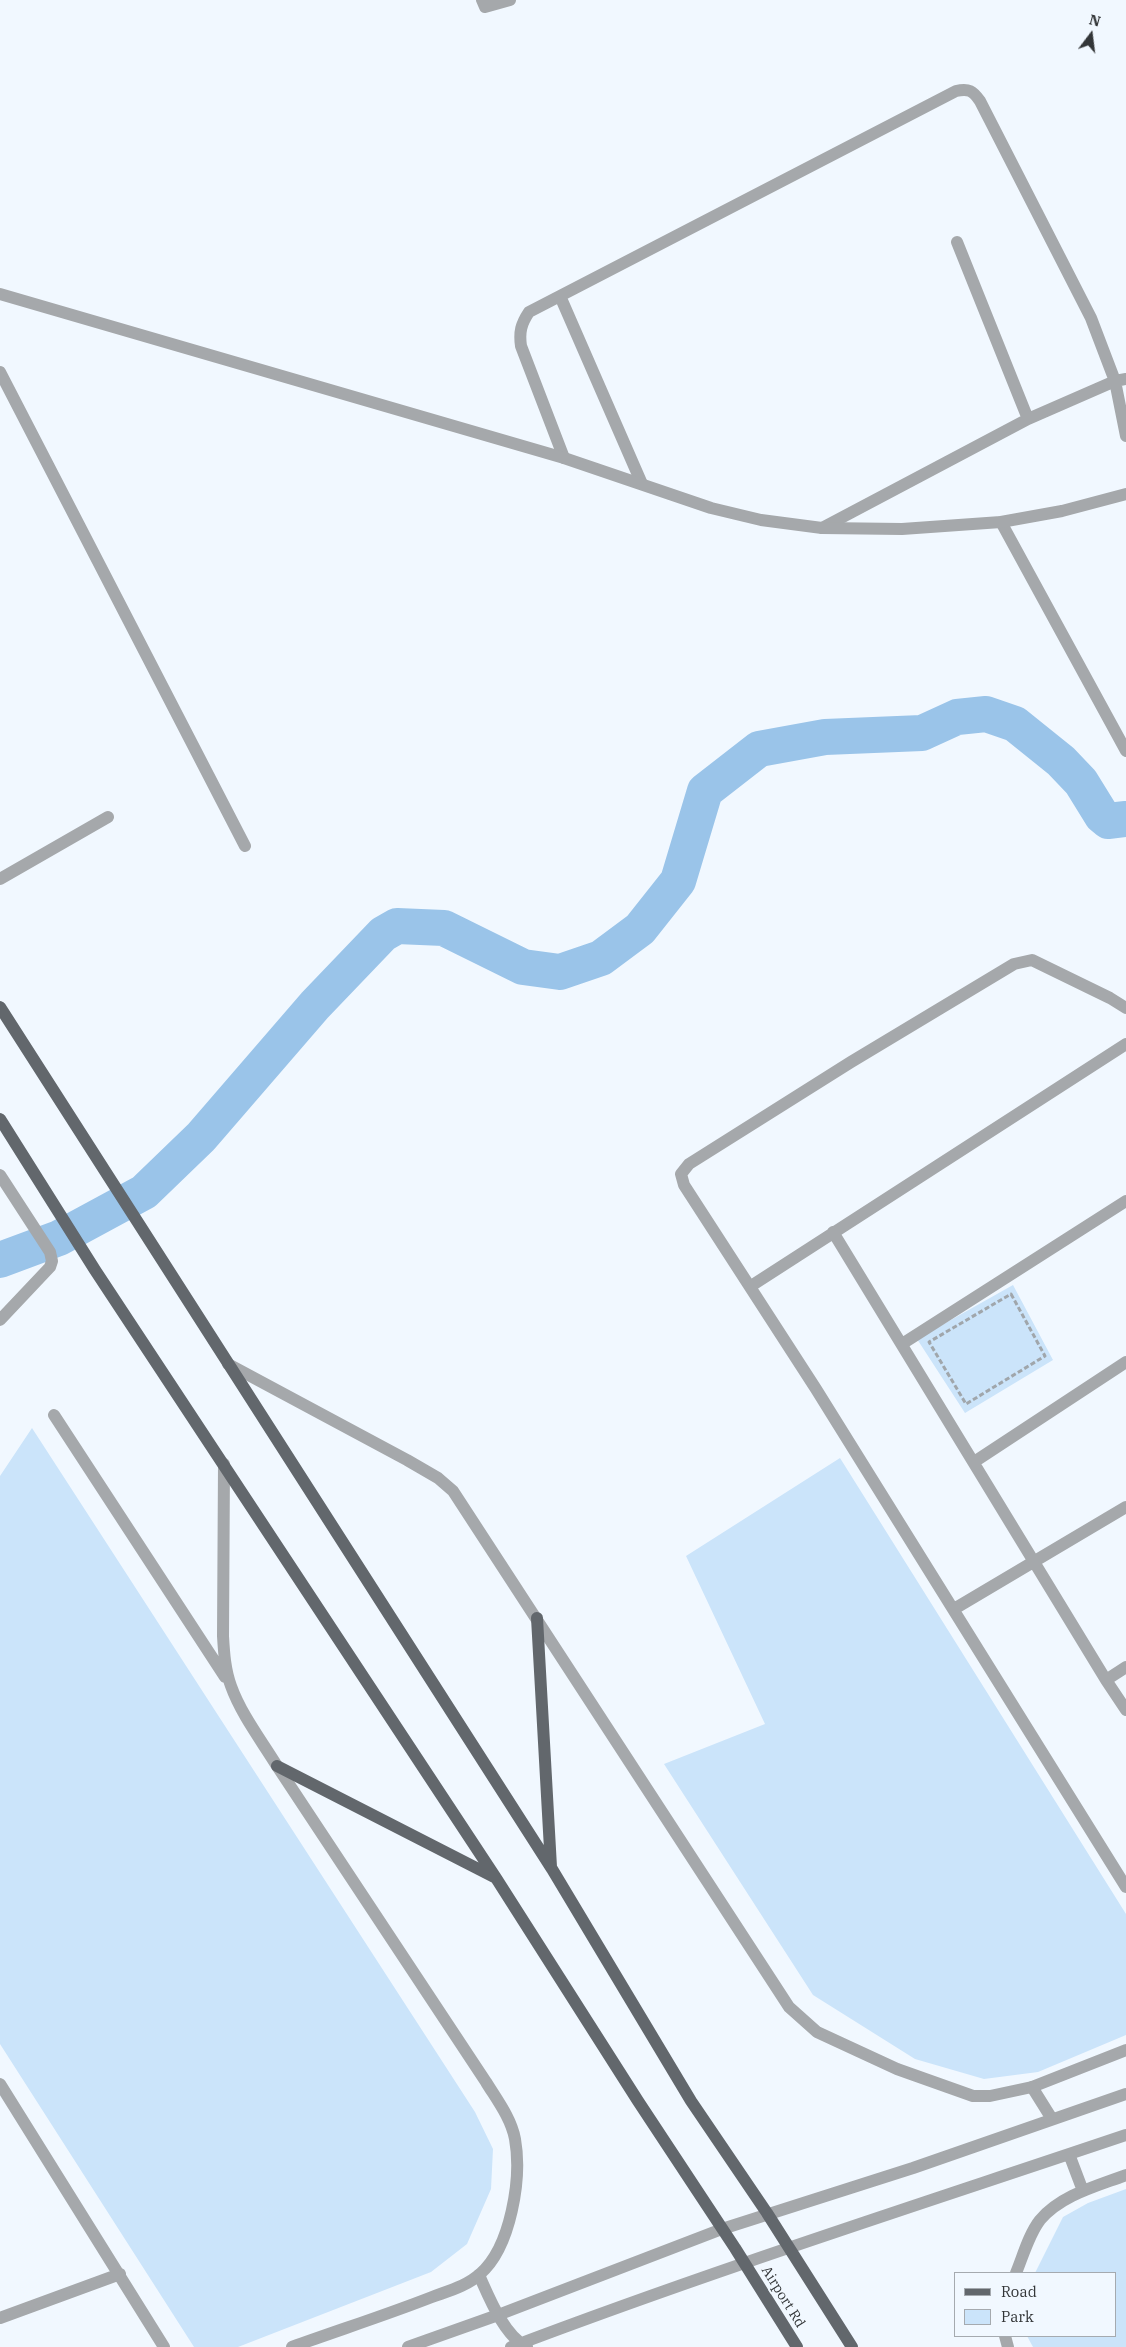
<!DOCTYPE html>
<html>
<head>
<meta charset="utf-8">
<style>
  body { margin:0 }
  #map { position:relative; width:1126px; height:2347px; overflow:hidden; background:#f1f8ff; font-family:"IBM Plex Serif",serif }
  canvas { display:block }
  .legend { position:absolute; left:954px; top:2272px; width:162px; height:65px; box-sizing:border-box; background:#f1f8ff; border:1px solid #a5aaaf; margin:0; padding:6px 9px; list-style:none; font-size:15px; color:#333638 }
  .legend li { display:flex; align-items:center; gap:10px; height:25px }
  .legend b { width:25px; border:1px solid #a5aaaf }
  .north { position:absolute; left:1066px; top:10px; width:50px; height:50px; -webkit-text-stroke:4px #f1f8ff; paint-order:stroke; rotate:15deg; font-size:14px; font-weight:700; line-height:20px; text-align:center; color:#333638 }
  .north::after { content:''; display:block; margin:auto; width:18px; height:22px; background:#333638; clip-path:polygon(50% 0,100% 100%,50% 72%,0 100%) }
</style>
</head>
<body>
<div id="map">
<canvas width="1126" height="2347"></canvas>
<ul class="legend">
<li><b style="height:6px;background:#62676c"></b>Road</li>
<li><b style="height:14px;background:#cbe4fa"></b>Park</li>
</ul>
<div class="north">N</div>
</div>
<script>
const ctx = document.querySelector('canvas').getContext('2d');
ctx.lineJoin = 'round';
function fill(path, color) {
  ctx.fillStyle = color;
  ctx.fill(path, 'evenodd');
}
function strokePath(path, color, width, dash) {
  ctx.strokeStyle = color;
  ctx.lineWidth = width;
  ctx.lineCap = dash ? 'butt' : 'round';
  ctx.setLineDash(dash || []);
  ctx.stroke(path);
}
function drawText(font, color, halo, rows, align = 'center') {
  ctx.font = font + ' "IBM Plex Serif",serif';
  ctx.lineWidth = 4;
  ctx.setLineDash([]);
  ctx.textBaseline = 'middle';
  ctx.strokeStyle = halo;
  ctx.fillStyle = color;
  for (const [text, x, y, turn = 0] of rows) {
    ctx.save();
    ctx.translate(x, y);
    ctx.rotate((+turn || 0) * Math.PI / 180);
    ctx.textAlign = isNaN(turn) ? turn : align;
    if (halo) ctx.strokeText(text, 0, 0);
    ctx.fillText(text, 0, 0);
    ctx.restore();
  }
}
fill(new Path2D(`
  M1013,1285L1053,1360L965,1413L917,1339Z
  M32,1428L475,2112L493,2149L491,2189L467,2244L431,2272L238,2347H194L0,2044V1476Z
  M840,1458L1126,1914V2035L1038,2072L984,2079L915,2059L813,1995L664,1764L765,1724L686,1556Z
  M1126,2189V2347H1033L1027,2336H1115V2273H1035L1063,2217L1088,2203Z`), '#cbe4fa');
strokePath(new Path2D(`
  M0,1260L59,1238L144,1192L201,1137L315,1005L383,934L397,926L444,928L523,967L560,972L601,958L640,929L678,881L705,791L759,749L825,737L922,733L957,717L986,714L1015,724L1061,761L1081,782L1102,816L1108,821L1126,819`), '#9ac4e9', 36);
strokePath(new Path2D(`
  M1011,1294L1045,1356L966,1404L929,1342Z`), '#a0a6ab', 3, [5, 2.5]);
strokePath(new Path2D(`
  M482,0L485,7L510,0
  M957,242L1028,419
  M560,296L642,484
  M0,372L245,846
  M564,458L521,346C519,332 521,324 529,312L956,91C969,88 973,91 980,101L1091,318L1115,381L1126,436
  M1001,522L1126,751
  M822,528L1028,419L1115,381L1126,379
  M0,879L108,817
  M1126,1008L1110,998L1032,960L1014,964L851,1062L689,1164L681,1174L684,1185L816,1389L1126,1887
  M0,1175L50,1252L52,1261L50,1267L0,1320
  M833,1232L1106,1680L1126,1710
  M751,1286L1126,1044
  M902,1344L1126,1201
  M228,1364L407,1460L438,1478L453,1491L789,2007L817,2032L897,2069L973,2096H990L1032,2087L1126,2050
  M54,1415L225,1677
  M974,1462L1126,1362
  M224,1464L223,1636C224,1653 225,1670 231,1686C241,1714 261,1740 277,1766L486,2082C497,2100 511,2118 515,2139C522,2178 511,2247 480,2274C467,2286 448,2291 432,2297C386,2315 339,2330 292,2347
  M954,1609L1126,1507
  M1106,1680L1126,1667
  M0,2084L164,2347
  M0,2318L120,2274`), '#a5a8ab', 12);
strokePath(new Path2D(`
  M0,294L564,458L711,508L761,520L822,528L902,529L1001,522L1062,511L1126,494
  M1032,2087L1052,2119
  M1069,2154L1083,2191
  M1016,2273C1023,2256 1029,2234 1040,2220C1061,2195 1097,2186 1126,2175
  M479,2275C489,2297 504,2336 527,2347
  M1005,2336L1008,2347
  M408,2347L498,2315L722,2229L913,2168L1126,2094
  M511,2347C714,2270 921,2204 1126,2135`), '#a5a8ab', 12);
strokePath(new Path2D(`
  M0,1007L552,1869L691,2101L767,2213L852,2347
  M0,1119L95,1270L496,1878L638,2101L735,2248L797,2347
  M537,1618L551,1867
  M277,1766L494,1877`), '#62676c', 12);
drawText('14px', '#333638', '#f1f8ff', [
  ["Airport Rd",783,2297,58]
]);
</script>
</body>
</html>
